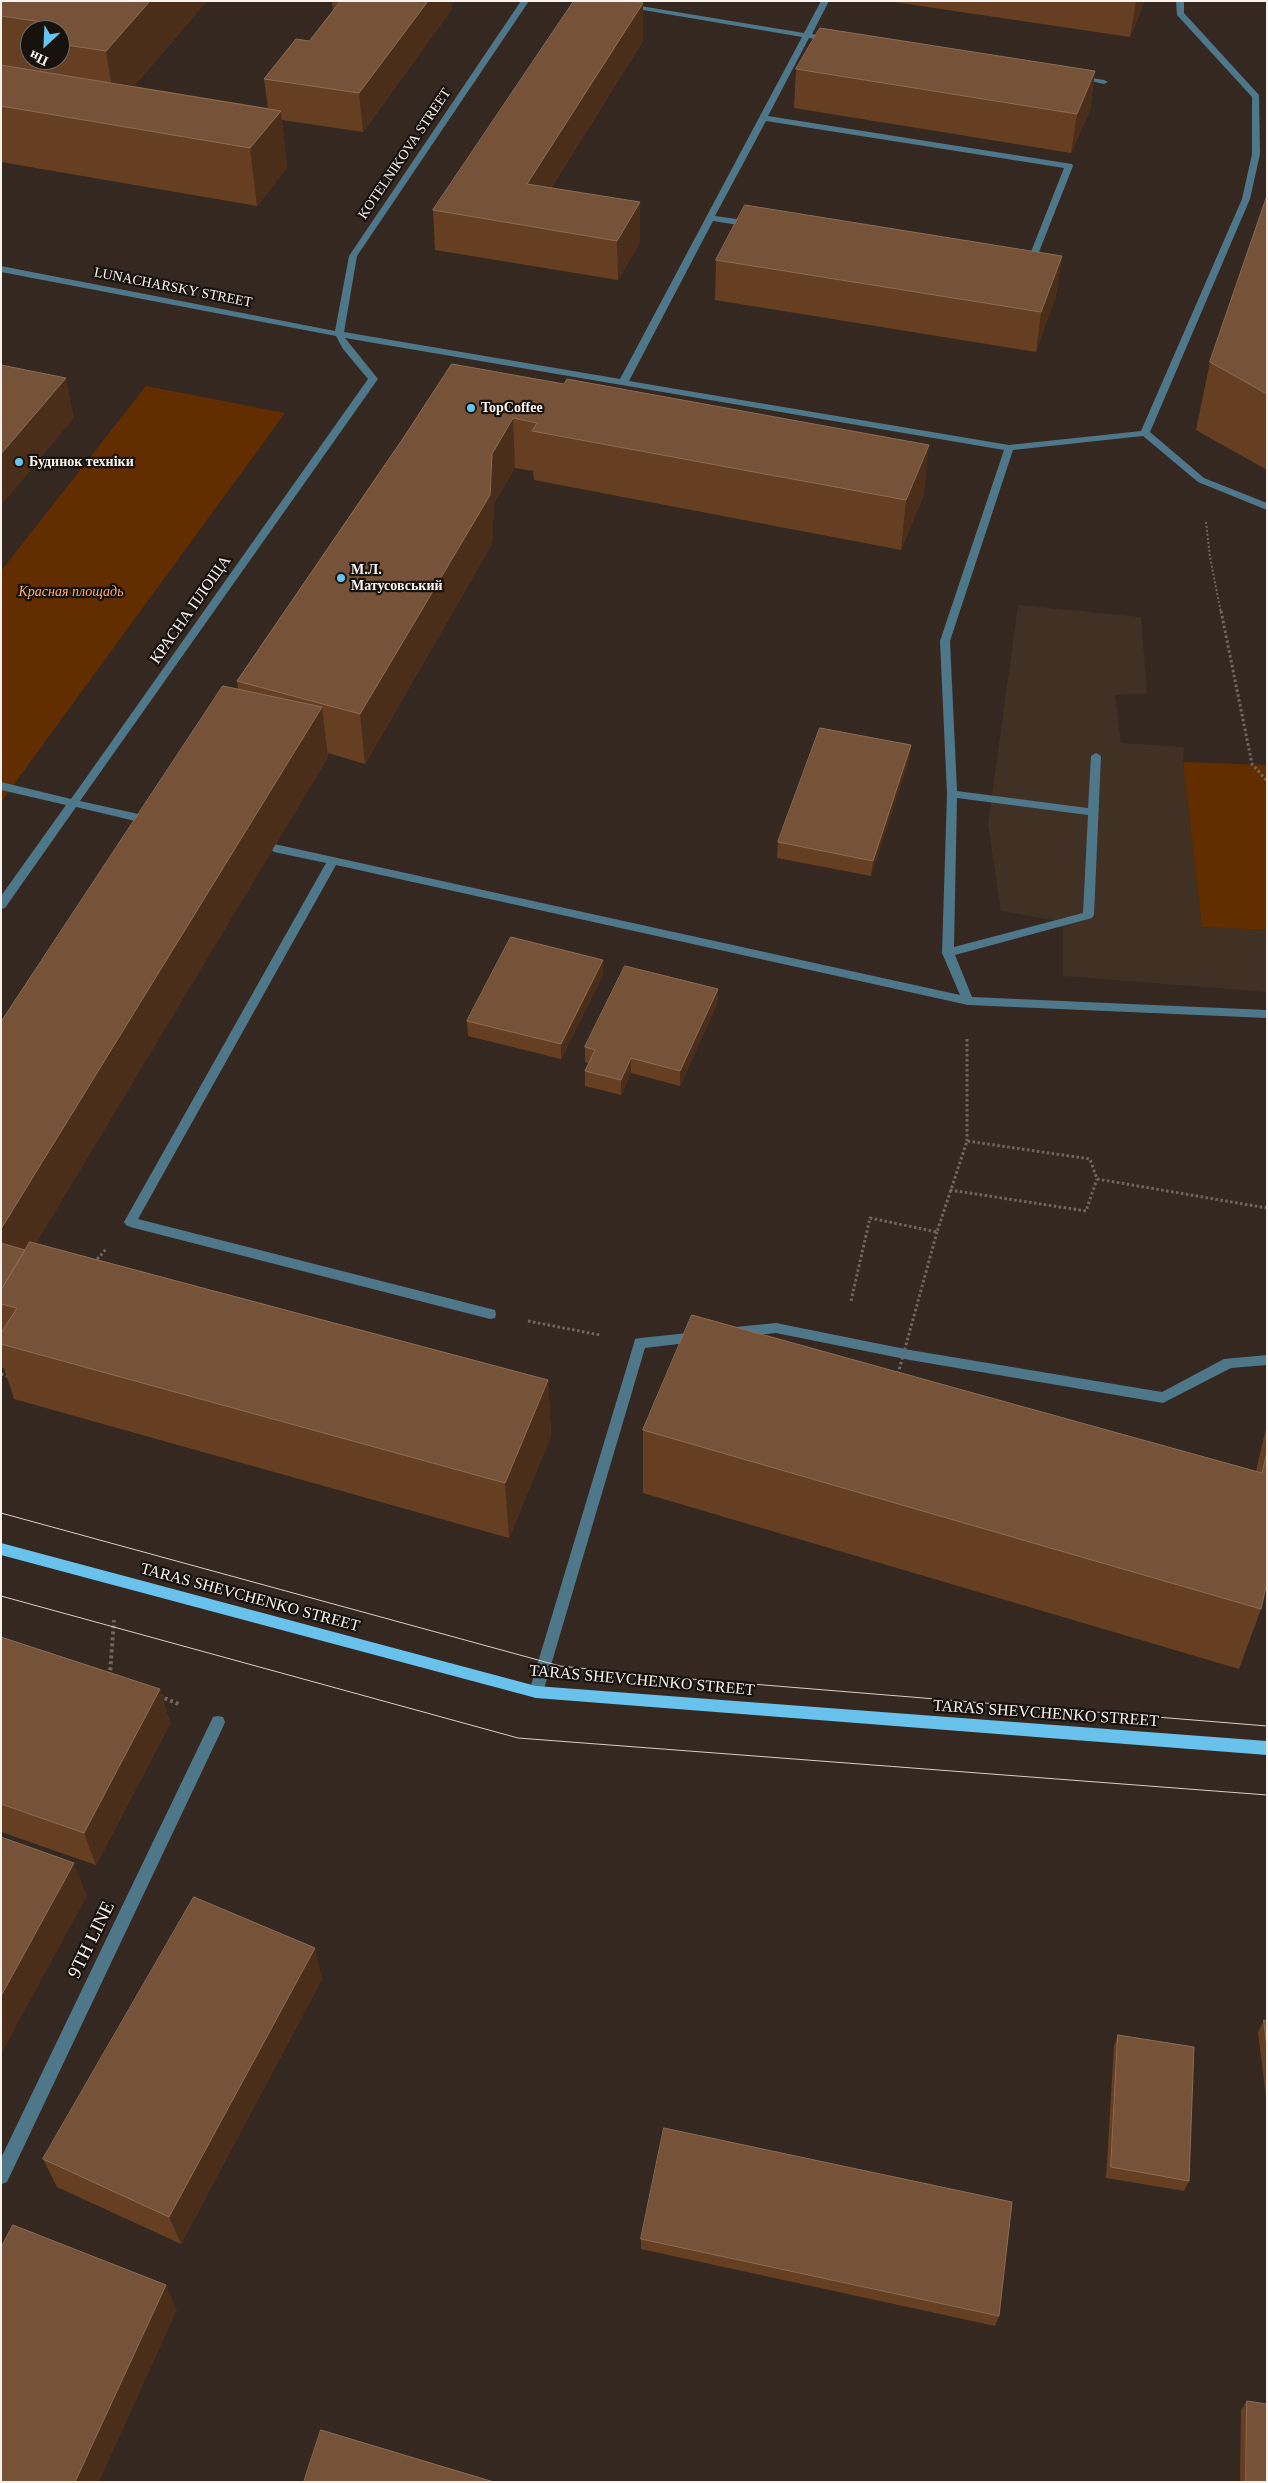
<!DOCTYPE html>
<html>
<head>
<meta charset="utf-8">
<style>
  body { margin:0 }
  #map { position:relative; width:1268px; height:2483px; overflow:hidden; background:#342821; font-family:"Times New Roman",serif }
  canvas { display:block }
  .frame { position:absolute; inset:0; border:2px solid #faf2ed; pointer-events:none }
  .north { position:absolute; left:20px; top:20px; width:50px; height:50px; box-sizing:border-box; background:#18120f; border:1px solid #726c68; border-radius:50%; rotate:205deg; font-size:14px; font-weight:700; line-height:20px; text-align:center; color:#faf2ed }
  .north::after { content:''; display:block; margin:auto; width:18px; height:22px; background:#66c4ef; clip-path:polygon(50% 0,100% 100%,50% 72%,0 100%) }
</style>
</head>
<body>
<div id="map">
<canvas width="1268" height="2483"></canvas>
<div class="frame"></div>
<div class="north">Пн</div>
</div>
<script>
const ctx = document.querySelector('canvas').getContext('2d');
ctx.lineJoin = 'round';
function fill(path, color) {
  ctx.fillStyle = color;
  ctx.fill(path, 'evenodd');
}
function strokePath(path, color, width, dash) {
  ctx.strokeStyle = color;
  ctx.lineWidth = width;
  ctx.lineCap = dash ? 'butt' : 'round';
  ctx.setLineDash(dash || []);
  ctx.stroke(path);
}
function drawText(font, color, halo, rows, align = 'center') {
  ctx.font = font + ' "Times New Roman",serif';
  ctx.lineWidth = 4.5;
  ctx.setLineDash([]);
  ctx.textBaseline = 'middle';
  ctx.strokeStyle = halo;
  ctx.fillStyle = color;
  for (const [text, x, y, turn = 0] of rows) {
    ctx.save();
    ctx.translate(x, y);
    ctx.rotate((+turn || 0) * Math.PI / 180);
    ctx.textAlign = isNaN(turn) ? turn : align;
    if (halo) ctx.strokeText(text, 0, 0);
    ctx.fillText(text, 0, 0);
    ctx.restore();
  }
}
fill(new Path2D(`
  M1018,605L1141,617L1147,694L1115,695L1121,743L1184,747L1183,762L1202,927L1267,930V992L1063,976V922L1001,911L988,825Z`), '#413024');
fill(new Path2D(`
  M146,386L285,413L1,802V571Z
  M1183,762L1267,765V930L1202,927Z`), '#622e00');
strokePath(new Path2D(`
  M1206,522L1210,557L1221,613`), '#70655f', 2, [2, 2]);
strokePath(new Path2D(`
  M1221,611L1252,764L1267,781
  M967,1039V1141
  M950,1190L1086,1211L1097,1179
  M94,1263L106,1249
  M851,1301L870,1218L937,1232L967,1141L1090,1159L1097,1179L1267,1208
  M528,1321L600,1335
  M1,1374L10,1377`), '#70655f', 3, [2.5, 2.5]);
strokePath(new Path2D(`
  M112,1675L110,1674L114,1620
  M159,1696L181,1705`), '#70655f', 4, [3, 3]);
fill(new Path2D(`
  M521,1H529L357,256L344,332L620,379L802,37L590,1H610L804,33L821,1H829L812,34L834,39L830,41L809,38L768,116L1072,164L1073,166L1033,267L1029,270L1025,267L1064,168L766,121L715,216L751,221L755,224L751,227L713,221L629,381L1009,445L1141,431L1242,199L1252,154V97L1177,15L1176,1H1184V13L1259,95L1260,154L1250,199L1150,432L1204,478L1267,503V510L1198,482L1143,436L1013,450L950,641L957,791L1088,808L1091,756L1096,753L1101,756L1094,915L1092,918L955,955L972,997L1267,1010V1018L968,1005L336,865L138,1219L495,1310L496,1314L495,1318L490,1319L130,1227L126,1225L124,1222L326,863L274,852L269,848L274,844L960,995L942,953L947,794L940,641L1004,450L345,338L378,379L80,801L152,817L157,821L152,825L76,807L5,908L1,909V896L66,805L1,790V782L71,799L368,379L343,349L336,336L1,272V266L335,331L349,256ZM957,798L1088,815L1083,913L954,947Z
  M1074,75L1104,80L1108,82L1104,84L1073,77Z
  M776,1323L910,1350L1162,1392L1224,1359L1267,1355V1365L1231,1368L1163,1403L910,1360L776,1333L735,1337L730,1336L729,1332L730,1328L735,1327Z
  M698,1332L703,1333L704,1337L703,1341L645,1348L543,1692L541,1696L536,1698L531,1696L529,1692L634,1343L635,1339L640,1338Z
  M218,1716L223,1717L225,1722L223,1727L7,2182L1,2184V2158L213,1717Z`), '#4e778a');
fill(new Path2D(`
  M1,1543L536,1686L1267,1741V1755L536,1698L1,1555Z`), '#68c2eb');
strokePath(new Path2D(`
  M1,1513L560,1666L678,1678L1267,1726
  M1,1596L518,1738L1267,1795`), '#d9d0cb', 1);
strokePath(new Path2D(`
  M898,1374L937,1232`), '#70655f', 3, [2.5, 2.5]);
fill(new Path2D(`
  M1,1H207L134,86L268,108L264,79L309,41L333,11L332,1H451L452,9L363,132L282,120L287,168L257,206L1,162ZM30,30H60V60H30Z
  M887,1H1145L1130,37Z
  M643,3V41L551,188L640,242L618,280L435,250L433,210Z
  M796,69L1095,71L1090,110L1071,153L794,108Z
  M1267,196V470L1196,430L1210,362Z
  M1062,256L1056,295L1036,352L715,300L716,260Z
  M452,364L924,494L901,550L534,480L533,471L515,468L494,503L492,544L365,764L328,753V757L36,1243L548,1380L551,1436L509,1538L14,1399L4,1368H1V1022L238,689L237,681L404,437Z
  M909,760L871,876L777,858L778,842Z
  M603,975L561,1059L468,1036L467,1021Z
  M718,989L717,1004L680,1086L631,1073L621,1095L585,1086V1071L589,1063L585,1062V1047Z
  M1267,1424V1582L1261,1609L1239,1669L643,1493V1430L1256,1471Z
  M1,1637L160,1689L170,1724L96,1865L1,1832Z
  M322,1979L181,2244L57,2187L43,2159Z
  M1264,2020L1267,2021V2106L1258,2032Z
  M1118,2035L1189,2181L1184,2191L1106,2178L1114,2046Z
  M641,2239L999,2316L995,2326L641,2249Z
  M1247,2401L1267,2482H1240L1241,2410Z`), '#663f22');
fill(new Path2D(`
  M150,1H207L115,108L106,51Z
  M428,1H451L452,9L363,132L359,93Z
  M1136,1H1145L1130,37Z
  M643,3V41L528,224L527,184Z
  M1095,71L1090,110L1071,153L1077,114Z
  M281,111L287,168L257,206L250,148Z
  M640,202V242L618,280L617,241Z
  M1062,256L1056,295L1036,352L1041,312Z
  M66,378L74,418L1,506V454Z
  M513,418L515,468L494,503L492,544L365,764L360,714L492,454Z
  M929,445L924,494L901,550L906,500Z
  M322,707L328,757L9,1288L1,1264V1229Z
  M911,745L909,760L871,876L873,861Z
  M603,960V975L561,1059V1044Z
  M718,989L717,1004L680,1086V1071Z
  M631,1058V1073L621,1095V1080Z
  M548,1380L551,1436L509,1538L505,1483Z
  M160,1689L170,1724L96,1865L84,1833Z
  M74,1863L87,1896L1,2054V1996Z
  M315,1948L322,1979L181,2244L169,2217Z
  M166,2285L177,2310L99,2482H75Z`), '#4b2e19');
const building = new Path2D(`
  M1,1H150L106,51L60,44V30H42L49,23L1,16Z
  M341,1H428L359,93L264,79L296,39L309,41Z
  M574,1H630L643,3L527,184L640,202L617,241L433,210Z
  M820,28L1095,71L1077,114L796,69Z
  M1,65L281,111L250,148L1,106Z
  M1267,196V394L1210,362Z
  M745,205L1062,256L1041,312L716,260Z
  M452,364L564,384L567,379L929,445L906,500L532,431L537,423L513,418L492,454L490,495L360,714L237,681L404,437Z
  M1,365L66,378L1,454Z
  M223,686L322,707L1,1229V1022Z
  M820,728L911,745L873,861L778,842Z
  M511,937L603,960L561,1044L467,1021Z
  M625,966L718,989L680,1071L631,1058L621,1080L585,1071L595,1050L585,1047Z
  M30,1242L548,1380L505,1483L1,1344V1333L17,1308L1,1304V1290Z
  M1,1243L25,1250L1,1290Z
  M692,1315L1262,1473L1267,1452V1582L1261,1609L643,1430Z
  M1,1637L160,1689L84,1833L1,1804Z
  M1,1837L74,1863L1,1996Z
  M194,1897L315,1948L169,2217L43,2159Z
  M1264,2020L1267,2021V2048Z
  M1118,2035L1194,2047L1189,2181L1111,2167Z
  M664,2128L1012,2202L999,2316L641,2239Z
  M13,2225L166,2285L75,2482H1V2248Z
  M1247,2401L1267,2404V2482H1246Z
  M321,2430L494,2482H304Z`);
fill(building, '#765338');
strokePath(building, '#8b6c54', 1);
for (const [x, y, r, color] of [
  [471,408,5,"#66c4ef"],
  [19,462,5,"#66c4ef"],
  [341,578,5,"#66c4ef"]
]) {
  const dot = new Path2D();
  dot.arc(x, y, r, 0, 2 * Math.PI);
  ctx.fillStyle = color;
  ctx.fill(dot);
  strokePath(dot, '#18120f', 2);
}
drawText('14px', '#faf2ed', '#18120f', [
  ["KOTELNIKOVA STREET",405,154,-56],
  ["LUNACHARSKY STREET",173,288,11]
]);
drawText('bold 14px', '#faf2ed', '#18120f', [
  ["TopCoffee",481,408],
  ["Будинок техніки",29,462],
  ["М.Л.",351,570],
  ["Матусовський",351,586]
], 'left');
drawText('italic 14px', '#ffac73', '#18120f', [
  ["Красная площадь",71,592]
]);
drawText('16px', '#faf2ed', '#18120f', [
  ["КРАСНА ПЛОЩА",191,610,-55],
  ["TARAS SHEVCHENKO STREET",250,1598,15],
  ["TARAS SHEVCHENKO STREET",642,1681,5],
  ["TARAS SHEVCHENKO STREET",1046,1714,4]
]);
drawText('19px', '#faf2ed', '#18120f', [
  ["9TH LINE",92,1940,-64]
]);
</script>
</body>
</html>
